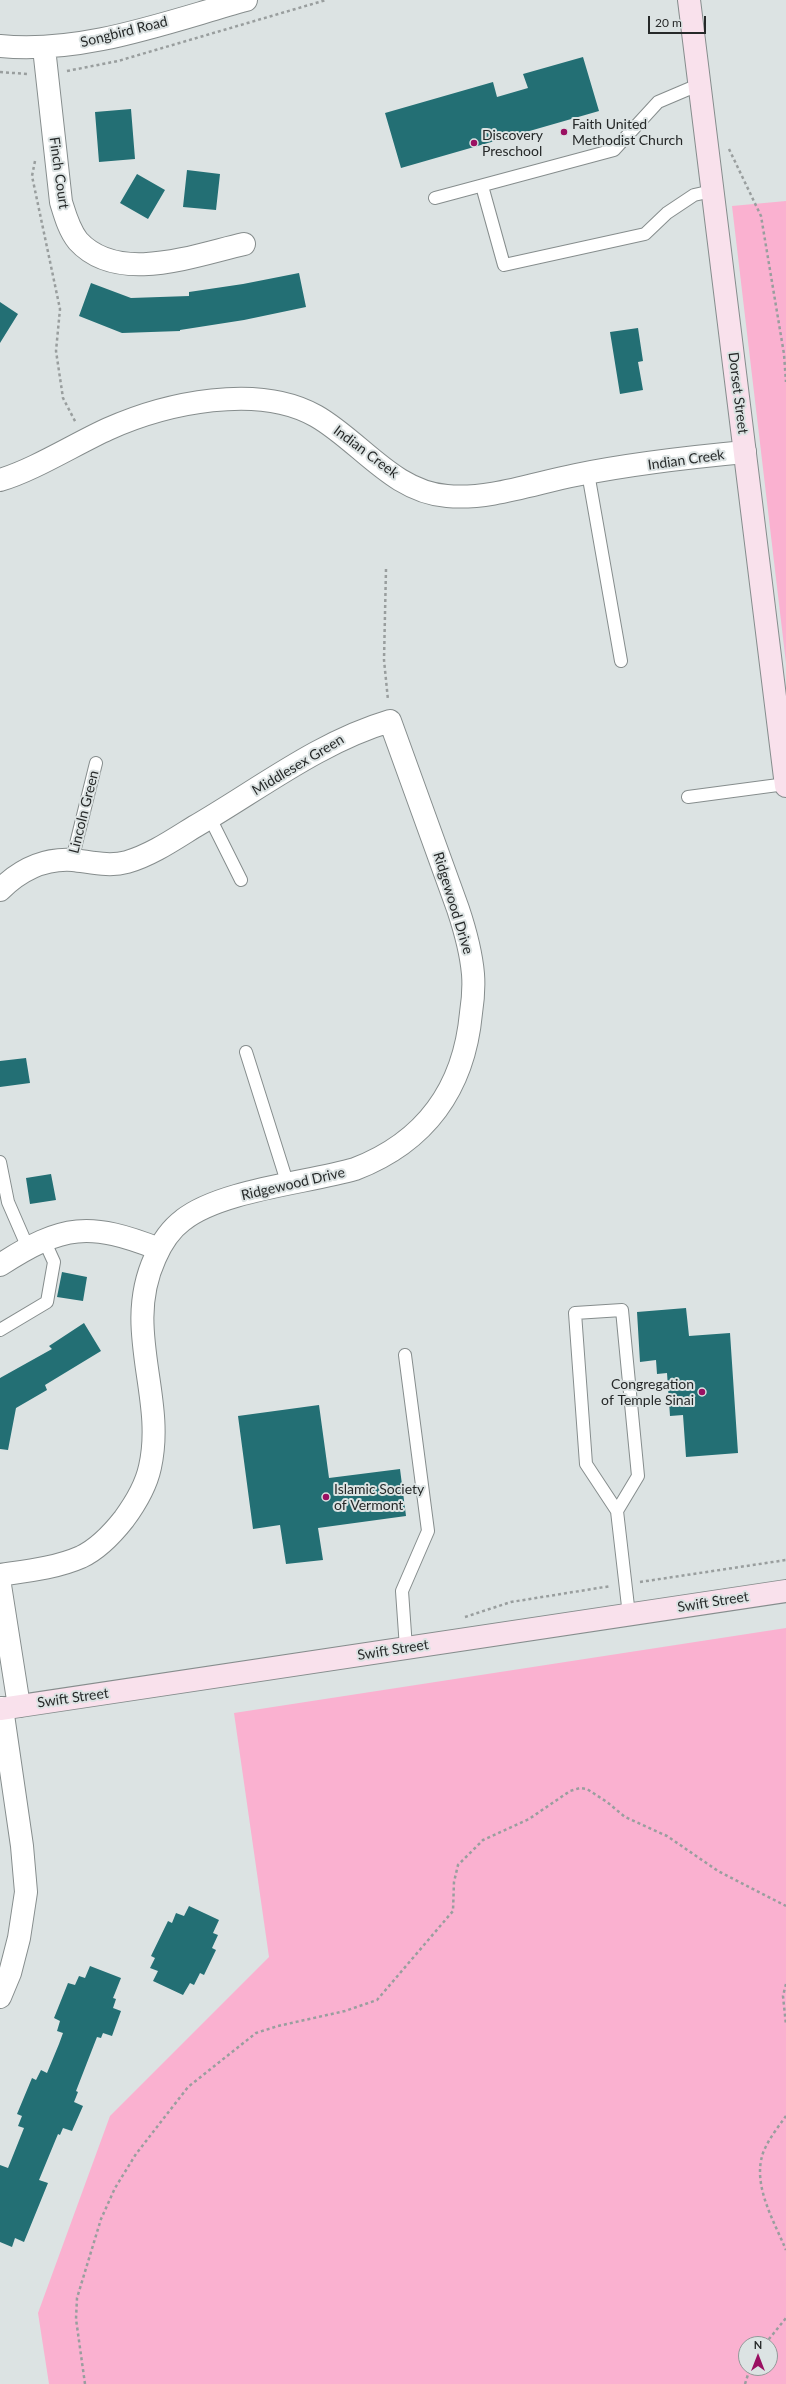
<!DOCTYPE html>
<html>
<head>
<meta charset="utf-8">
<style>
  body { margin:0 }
  #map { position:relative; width:786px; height:2384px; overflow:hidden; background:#dce3e3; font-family:Lato,sans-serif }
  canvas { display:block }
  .north { position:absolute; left:738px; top:2336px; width:40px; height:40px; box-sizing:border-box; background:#dce3e3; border:1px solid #939999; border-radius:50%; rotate:0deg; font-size:11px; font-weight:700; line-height:16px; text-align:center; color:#262929 }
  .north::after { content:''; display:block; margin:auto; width:14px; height:18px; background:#9a1062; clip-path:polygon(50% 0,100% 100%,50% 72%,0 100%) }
  .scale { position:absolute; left:648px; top:16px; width:58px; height:18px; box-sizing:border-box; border:2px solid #262929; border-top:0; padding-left:5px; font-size:12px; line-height:14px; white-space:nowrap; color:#262929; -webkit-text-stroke:3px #dce3e3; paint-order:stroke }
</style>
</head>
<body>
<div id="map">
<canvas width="786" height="2384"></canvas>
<div class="north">N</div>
<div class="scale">20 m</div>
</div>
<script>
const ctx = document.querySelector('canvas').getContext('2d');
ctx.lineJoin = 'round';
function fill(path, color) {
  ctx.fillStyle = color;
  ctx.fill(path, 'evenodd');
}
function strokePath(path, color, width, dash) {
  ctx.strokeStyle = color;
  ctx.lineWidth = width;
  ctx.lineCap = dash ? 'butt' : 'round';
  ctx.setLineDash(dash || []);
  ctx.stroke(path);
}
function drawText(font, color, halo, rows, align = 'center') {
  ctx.font = font + ' Lato,sans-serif';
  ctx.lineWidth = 4;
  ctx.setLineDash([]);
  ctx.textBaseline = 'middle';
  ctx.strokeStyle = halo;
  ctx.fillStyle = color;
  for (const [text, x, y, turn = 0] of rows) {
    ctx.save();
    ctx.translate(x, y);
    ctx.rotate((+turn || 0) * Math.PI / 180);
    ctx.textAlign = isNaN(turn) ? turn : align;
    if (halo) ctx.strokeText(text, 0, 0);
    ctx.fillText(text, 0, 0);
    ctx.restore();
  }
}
fill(new Path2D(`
  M786,201V663L732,206Z
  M786,1628V2384H49L38,2313L110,2116L269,1957L234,1713ZM746,2344H770V2368H746Z`), '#fab1d0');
fill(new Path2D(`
  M583,57L599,111L401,168L385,113L493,82L497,97L528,88L523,74Z
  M131,109L135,159L99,162L95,112Z
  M187,170L220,174L216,210L183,207Z
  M137,174L165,190L148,219L120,203Z
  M299,273L306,307L244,320L180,330V331L122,333L79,316L91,283L131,298L189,296V292L243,284Z
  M0,302L18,314L0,343Z
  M638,328L643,361L638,362L643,390L620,394L610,332Z
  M26,1058L30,1083L0,1087V1061Z
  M51,1174L56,1200L30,1204L26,1178Z
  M62,1272L87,1277L83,1301L57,1297Z
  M686,1308L689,1336L730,1333L738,1453L686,1457L683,1415L670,1416L667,1373L657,1374L656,1360L640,1362L637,1312Z
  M84,1323L101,1351L45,1385L47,1390L16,1408L8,1450L0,1449V1378L52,1349L49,1346Z
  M319,1405L329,1478L400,1469L406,1516L318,1528L323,1560L286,1564L280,1525L253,1529L238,1416Z
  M189,1906L219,1920L213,1933L218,1935L212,1948L216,1950L204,1975L200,1973L194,1985L190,1983L183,1995L153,1981L158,1971L150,1968L155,1958L151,1956L168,1921L172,1923L176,1913L184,1916Z
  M90,1966L121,1978L113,1998L116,1999L113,2008L121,2011L112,2036L103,2033L101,2038L97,2037L76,2091L78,2092L74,2102L83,2106L72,2131L63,2128L60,2135L58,2134L39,2180L48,2183L24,2242L15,2238L12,2247L0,2242V2165L8,2168L24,2128L18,2126L22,2116L17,2114L32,2078L36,2080L41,2070L47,2073L59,2044L63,2033L57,2031L60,2021L54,2018L68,1983L75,1985L79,1976L85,1978Z`), '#236f74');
const lane = new Path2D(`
  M482,186L504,265L645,234L667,213L694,195L712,191
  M435,198L614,150L658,102L698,85
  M588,473L621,661
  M688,797L786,784
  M210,818L241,880
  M72,860L96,763
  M246,1052L288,1185
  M0,1162L8,1202L28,1248
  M0,1330L47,1302L54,1262L44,1240
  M405,1355L428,1531L402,1591L406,1648
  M617,1511L586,1464L575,1313L622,1310L638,1476L617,1511L629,1615`);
const street = new Path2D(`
  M0,46C84,54 166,22 246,0
  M44,48L61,202C65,215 69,230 78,241C118,285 195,255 244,244
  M0,480C34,470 75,444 108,429C166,403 258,383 316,416C360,441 393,492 447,496C489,500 535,483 576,475C630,464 691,457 745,452
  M0,890C20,870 44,858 73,860C91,862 109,867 127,862C151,855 173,840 194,827C258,790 319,742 390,721L458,909C465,930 471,951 473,974C474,987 473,1000 471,1013C464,1089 425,1142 355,1169C307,1183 221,1190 183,1220C171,1229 161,1244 155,1258C122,1330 166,1396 150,1467C146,1486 135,1504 124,1519C113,1533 98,1549 81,1557C56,1568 27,1571 0,1575
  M0,1265C63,1224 90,1222 159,1249
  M0,1585L19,1706
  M0,1997L10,1973L19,1938L26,1892L22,1846L2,1708`);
const secondary = new Path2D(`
  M689,0L786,786
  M0,1709L786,1591`);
strokePath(lane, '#868d8d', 14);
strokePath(street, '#868d8d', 24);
strokePath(secondary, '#868d8d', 24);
strokePath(new Path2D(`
  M67,71L118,61L326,0
  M0,72L27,74
  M729,149L761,216L784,354L786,382
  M35,161L32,176L60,309L56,351L63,398L76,423
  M386,569L384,660L388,700
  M640,1582L786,1560
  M465,1617L511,1602L611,1586
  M786,1984L783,1996L786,2025
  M786,2116C778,2127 768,2140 763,2153C752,2185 774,2221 786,2250
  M765,2344L786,2318
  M85,2384L76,2319L77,2298L101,2219L115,2188L136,2154L188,2087L256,2033L278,2026L345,2011L377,2000L453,1911L454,1882L458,1865L483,1840L529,1819L570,1791L580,1788L587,1789L607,1802L625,1817L667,1836L718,1871L786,1906
  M745,2384L750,2368`), '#999e9e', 2.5, [3, 3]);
strokePath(lane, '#fff', 12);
strokePath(street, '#fff', 22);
strokePath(secondary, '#f9e1ec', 22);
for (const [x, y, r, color] of [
  [564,132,4,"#9a1062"],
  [474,143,4,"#9a1062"],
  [702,1392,4,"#9a1062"],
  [326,1497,4,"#9a1062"]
]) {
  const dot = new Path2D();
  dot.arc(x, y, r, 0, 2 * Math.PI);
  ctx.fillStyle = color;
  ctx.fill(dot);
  strokePath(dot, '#dce3e3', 1.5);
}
drawText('14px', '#262929', '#dce3e3', [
  ["Songbird Road",124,32,-14],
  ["Finch Court",59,173,82],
  ["Dorset Street",738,393,83],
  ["Indian Creek",366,452,37],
  ["Indian Creek",686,460,-8],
  ["Middlesex Green",298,765,-31],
  ["Lincoln Green",84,812,-76],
  ["Ridgewood Drive",453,903,73],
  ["Ridgewood Drive",293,1184,-13],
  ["Swift Street",713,1602,-9],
  ["Swift Street",393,1650,-9],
  ["Swift Street",73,1698,-8]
]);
drawText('14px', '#262929', '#dce3e3', [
  ["Faith United",572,124],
  ["Methodist Church",572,140],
  ["Discovery",482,135],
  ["Preschool",482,151],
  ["Congregation",694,1384,"right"],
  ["of Temple Sinai",694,1400,"right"],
  ["Islamic Society",334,1489],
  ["of Vermont",334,1505]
], 'left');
</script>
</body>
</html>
